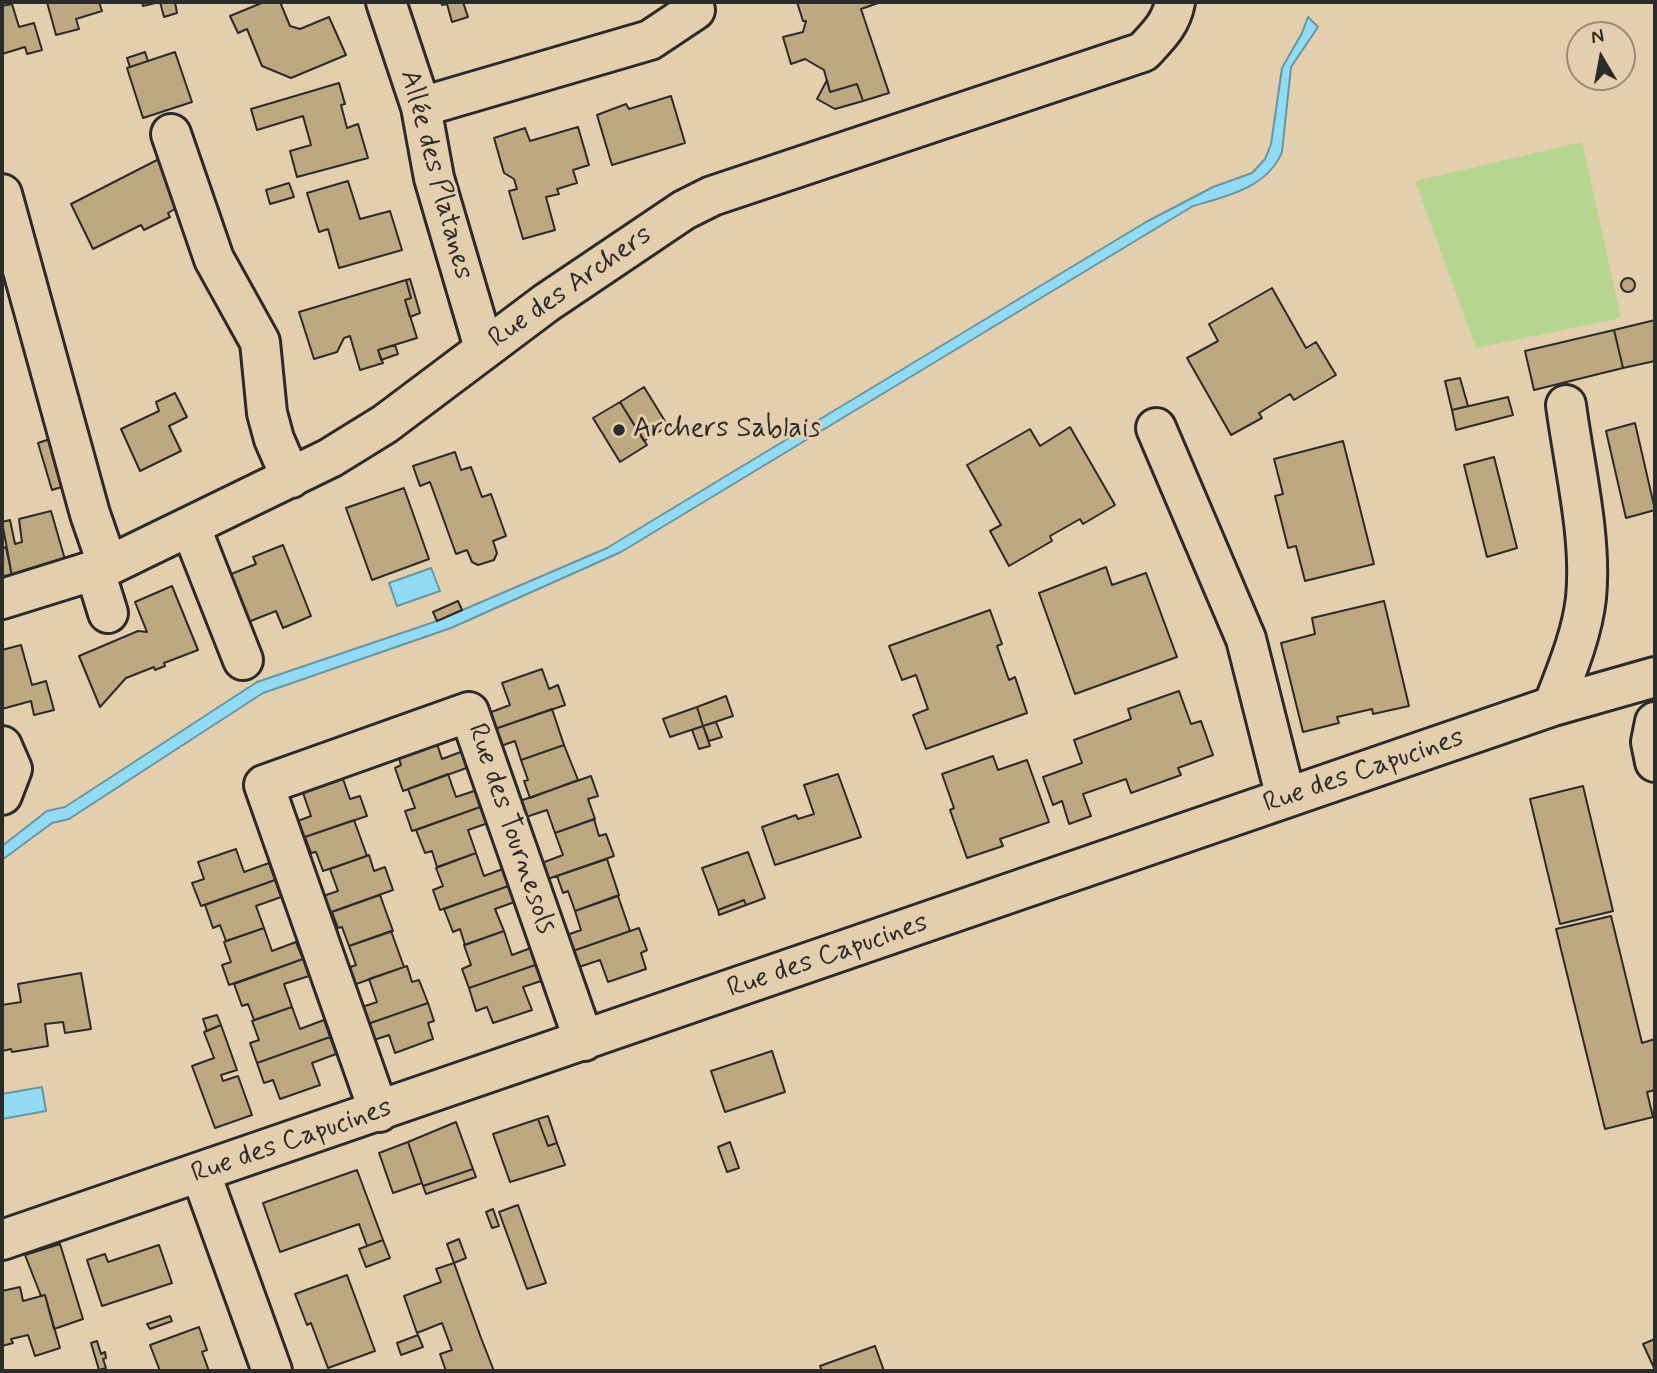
<!DOCTYPE html>
<html>
<head>
<meta charset="utf-8">
<style>
  body { margin:0 }
  #map { position:relative; width:1657px; height:1373px; overflow:hidden; background:#e3cfae; font-family:Mynerve,sans-serif }
  canvas { display:block }
  .frame { position:absolute; inset:0; border:4px solid #2b2b2b; pointer-events:none }
  .north { position:absolute; left:1566px; top:21px; width:70px; height:70px; box-sizing:border-box; background:#e3cfae; border:2px solid #998d7a; border-radius:50%; rotate:350deg; font-size:19px; font-weight:700; line-height:28px; text-align:center; color:#2b2b2b }
  .north::after { content:''; display:block; margin:auto; width:24px; height:32px; background:#2b2b2b; clip-path:polygon(50% 0,100% 100%,50% 72%,0 100%) }
</style>
</head>
<body>
<div id="map">
<canvas width="1657" height="1373"></canvas>
<div class="frame"></div>
<div class="north">N</div>
</div>
<script>
const ctx = document.querySelector('canvas').getContext('2d');
ctx.lineJoin = 'round';
function fill(path, color) {
  ctx.fillStyle = color;
  ctx.fill(path, 'evenodd');
}
function strokePath(path, color, width, dash) {
  ctx.strokeStyle = color;
  ctx.lineWidth = width;
  ctx.lineCap = dash ? 'butt' : 'round';
  ctx.setLineDash(dash || []);
  ctx.stroke(path);
}
function drawText(font, color, halo, rows, align = 'center') {
  ctx.font = font + ' Mynerve,sans-serif';
  ctx.lineWidth = 6;
  ctx.setLineDash([]);
  ctx.textBaseline = 'middle';
  ctx.strokeStyle = halo;
  ctx.fillStyle = color;
  for (const [text, x, y, turn = 0] of rows) {
    ctx.save();
    ctx.translate(x, y);
    ctx.rotate((+turn || 0) * Math.PI / 180);
    ctx.textAlign = isNaN(turn) ? turn : align;
    if (halo) ctx.strokeText(text, 0, 0);
    ctx.fillText(text, 0, 0);
    ctx.restore();
  }
}
fill(new Path2D(`
  M1582,142L1621,318L1476,348L1415,181Z`), '#b6d58e');
const water = new Path2D(`
  M1308,17L1318,27L1291,67L1282,152C1268,187 1226,197 1193,206L621,552L451,628L263,693L69,819L52,823L2,860V846L47,811L65,807L257,682L437,621L607,548L1146,222L1213,187L1252,173L1265,159L1271,144L1282,68L1302,33Z
  M431,568L440,591L397,606L389,583Z
  M42,1087L46,1111L2,1119V1094Z`);
fill(water, '#92dbf3');
strokePath(water, '#6995a3', 2);
const building = new Path2D(`
  M47,2H99L102,11L76,19L79,29L56,35Z
  M142,2H175L177,13L164,17L160,2L143,6Z
  M264,2H280L290,26L300,29L329,17L346,55L291,78L262,66L247,29L238,33L230,16Z
  M441,2H463L468,17L452,22L447,4L442,5Z
  M797,2H881L861,9L889,93L863,101L857,84L830,92L824,70L805,59L791,64L783,37L803,32L806,21H803Z
  M12,4L19,27L34,23L42,50L27,54L25,47L2,54V6Z
  M145,52L148,61L130,67L127,58Z
  M175,52L192,102L143,118L127,68Z
  M827,80L830,92L857,84L863,101L835,109L817,99Z
  M339,83L345,104L341,105L347,128L358,124L368,158L297,177L290,151L311,145L303,116L257,130L251,109Z
  M671,96L685,143L612,165L597,115L626,104L629,109Z
  M578,127L589,165L573,170L577,183L557,189L559,194L546,197L555,230L523,239L509,191L517,189L514,179L504,173L494,138L525,128L530,141Z
  M159,159L182,205L168,213L170,217L144,230L141,225L93,249L71,204Z
  M348,181L360,219L390,211L402,250L339,268L328,229L319,232L307,193Z
  M289,183L294,197L270,204L266,190Z
  M1621 285a7 7 0 1 1 14 0a7 7 0 1 1-14 0Z
  M410,279L420,313L410,317L405,300L411,298L406,280Z
  M406,280L411,298L405,300L417,338L378,350L383,363L360,370L350,336L344,338L337,352L314,359L299,312Z
  M1272,288L1306,348L1316,342L1336,375L1294,400L1290,394L1259,413L1262,418L1231,435L1187,358L1218,341L1209,324Z
  M1655,320V361L1623,368L1614,330Z
  M1614,330L1623,368L1534,390L1525,351Z
  M395,345L398,354L381,360L378,350Z
  M1460,378L1468,406L1452,410L1445,381Z
  M644,387L668,426L644,441L620,402Z
  M175,393L187,417L169,426L181,451L140,471L121,429L159,411L156,402Z
  M1508,397L1513,415L1456,430L1452,410Z
  M620,402L647,445L620,462L593,418Z
  M1635,423L1655,510L1626,518L1606,431Z
  M1070,427L1115,505L1083,524L1080,519L1050,536L1052,541L1009,566L990,531L1001,525L967,465L1030,429L1040,446Z
  M53,438L68,485L52,490L38,443Z
  M1343,441L1374,564L1305,581L1296,546L1288,548L1275,496L1283,494L1274,459Z
  M455,452L461,470L471,467L482,497L491,494L506,536L493,541L497,553L494,560L478,565L472,562L467,550L456,554L430,482L420,486L413,466Z
  M1494,457L1517,548L1487,557L1464,465Z
  M404,488L429,559L372,580L346,508Z
  M51,511L66,563L12,576L2,522L10,520L15,544L22,542L19,519Z
  M283,545L311,616L283,628L276,611L238,626L219,579L256,564L253,557Z
  M6,547L12,576L2,578V548Z
  M1106,567L1112,585L1146,573L1177,657L1075,694L1039,593Z
  M172,586L198,650L164,663L165,666L155,670L154,667L126,678L100,707L79,656L138,631L147,632L135,602Z
  M458,601L462,610L437,621L433,612Z
  M1384,601L1409,706L1373,714L1372,709L1337,717L1339,723L1303,732L1281,643L1315,634L1312,618Z
  M990,610L1002,644L997,646L1009,680L1015,677L1027,713L926,749L913,715L928,709L916,675L902,680L889,646Z
  M21,645L32,685L46,681L54,710L34,715L31,701L2,709V650Z
  M542,669L549,689L558,685L565,705L492,730L486,714L510,705L502,683Z
  M1179,691L1191,724L1201,721L1213,755L1178,768L1181,775L1131,793L1126,779L1083,794L1091,816L1069,824L1062,801L1053,805L1043,777L1082,763L1074,740L1131,719L1128,709Z
  M726,696L733,716L703,726L697,707Z
  M697,707L703,726L670,737L663,719Z
  M552,709L564,745L521,760L515,741L498,747L492,730Z
  M716,722L722,737L709,741L703,726Z
  M703,726L710,746L699,749L692,730Z
  M434,735L442,759L466,750L472,766L403,791L395,768L401,765L396,749Z
  M564,745L578,780L530,798L524,781L528,780L521,760Z
  M993,756L998,770L1027,760L1049,822L1000,839L1003,846L967,858L950,810L954,808L942,774Z
  M448,774L456,797L480,789L486,805L412,831L405,811L415,808L408,789Z
  M838,774L861,837L775,865L762,827L796,815L798,819L814,814L804,785Z
  M591,776L598,796L588,799L595,819L555,833L547,810L523,818L517,802Z
  M343,779L350,799L360,796L367,816L293,841L287,825L311,816L303,793Z
  M1583,786L1613,911L1560,924L1530,799Z
  M486,805L491,822L468,830L476,853L437,867L432,851L425,853L416,830Z
  M594,819L599,836L606,834L614,856L545,880L539,864L563,855L555,833Z
  M354,820L367,856L323,871L316,852L311,853L305,837Z
  M236,849L244,872L269,863L275,880L201,906L192,883L204,879L198,862Z
  M748,852L765,898L746,905L744,900L718,910L702,868Z
  M476,853L484,876L508,867L514,884L440,910L433,890L443,886L436,868Z
  M369,855L374,871L385,867L393,890L320,916L314,899L338,891L330,869Z
  M607,859L619,895L575,911L568,891L563,893L557,876Z
  M275,880L281,897L256,906L264,928L226,941L220,925L213,928L205,905Z
  M514,884L520,900L495,909L504,931L465,945L460,929L453,932L444,909Z
  M380,895L393,931L349,946L342,927L338,928L332,912Z
  M618,896L630,931L570,952L564,936L581,930L575,911Z
  M744,900L746,905L719,915L718,910Z
  M1611,916L1642,1043L1655,1039V1090L1647,1092L1653,1117L1605,1129L1556,929Z
  M264,928L272,951L296,942L303,959L229,985L222,965L231,962L224,942Z
  M639,928L647,950L641,953L646,969L608,982L600,960L576,968L570,952Z
  M391,931L404,967L345,988L339,971L356,965L349,946Z
  M504,931L512,955L536,946L541,963L469,988L462,969L471,965L464,945Z
  M303,959L309,976L284,984L292,1007L254,1020L248,1004L242,1006L234,984Z
  M541,963L547,979L523,987L532,1010L493,1023L487,1007L476,1011L469,988Z
  M407,966L412,982L419,980L428,1003L359,1027L353,1010L377,1002L369,979Z
  M81,973L91,1029L65,1033L63,1022L45,1024L48,1046L12,1052L11,1049L2,1051V1005L21,1002L18,984Z
  M428,1003L434,1021L428,1023L433,1039L395,1053L389,1035L365,1043L359,1027Z
  M292,1007L300,1029L324,1020L330,1037L257,1063L250,1043L259,1040L252,1021Z
  M217,1015L221,1025L207,1031L203,1019Z
  M221,1025L237,1070L221,1075L223,1081L238,1076L252,1115L215,1128L192,1066L214,1058L204,1032Z
  M330,1037L336,1054L312,1063L320,1085L280,1099L273,1080L264,1083L257,1063Z
  M772,1051L785,1092L725,1112L711,1071Z
  M548,1116L557,1143L548,1146L538,1119Z
  M538,1119L548,1146L557,1143L565,1165L510,1182L493,1134Z
  M456,1122L473,1169L423,1186L408,1142Z
  M408,1142L422,1183L393,1193L379,1153Z
  M730,1142L739,1168L727,1172L718,1147Z
  M473,1169L476,1177L426,1194L423,1186Z
  M357,1170L383,1240L367,1246L359,1224L280,1252L263,1203Z
  M518,1205L546,1283L527,1289L499,1212Z
  M493,1209L499,1226L492,1228L486,1212Z
  M459,1239L466,1258L454,1263L447,1244Z
  M383,1240L390,1258L366,1267L359,1249Z
  M60,1244L83,1319L54,1329L45,1295L41,1296L25,1255Z
  M159,1245L172,1283L102,1306L87,1260L105,1254L108,1262Z
  M454,1263L481,1338L494,1371H446L440,1354L452,1350L442,1323L417,1333L404,1296L441,1282L436,1269Z
  M347,1275L375,1351L328,1368L311,1323L307,1325L295,1294Z
  M20,1287L23,1301L45,1295L60,1348L35,1356L28,1335L11,1339L13,1343L2,1346V1291Z
  M170,1316L172,1321L150,1329L147,1324Z
  M199,1327L207,1350L202,1352L209,1371H160L150,1345Z
  M418,1335L423,1347L401,1355L397,1343Z
  M1655,1339V1370L1643,1344Z
  M97,1341L101,1354L105,1352L106,1358L103,1359L106,1368L99,1370L91,1343Z
  M875,1346L884,1371H822L820,1366Z`);
fill(building, '#bea881');
strokePath(building, '#2b2b2b', 2);
const minor = new Path2D(`
  M386,2L421,107L434,178L484,348
  M421,107L650,40L695,10
  M171,134L214,259L260,342L267,413L274,439L291,478
  M2,194L90,514L108,566
  M1156,428L1246,639L1286,798
  M191,528L243,660
  M95,571L108,613
  M2,599L108,566L330,458L385,424L546,303L684,210L712,196L1143,52C1158,36 1171,24 1175,2
  M1553,706C1566,672 1582,635 1586,598C1592,537 1574,466 1566,405
  M1655,722L1651,742L1655,762
  M2,746L12,769L2,795
  M379,1112L264,785L469,712L584,1041
  M201,1174L272,1371
  M2,1240L1553,706L1655,677`);
strokePath(minor, '#2b2b2b', 44);
strokePath(minor, '#e3cfae', 38);
for (const [x, y, r, color] of [
  [619,430,7,"#2b2b2b"]
]) {
  const dot = new Path2D();
  dot.arc(x, y, r, 0, 2 * Math.PI);
  ctx.fillStyle = color;
  ctx.fill(dot);
  strokePath(dot, '#e3cfae', 2.5);
}
drawText('28px', '#2b2b2b', '#e3cfae', [
  ["Allée des Platanes",435,175,75],
  ["Rue des Archers",571,288,-35],
  ["Rue des Capucines",1364,772,-19],
  ["Rue des Tournesols",510,829,71],
  ["Rue des Capucines",828,957,-19],
  ["Rue des Capucines",292,1142,-19]
]);
drawText('28px', '#2b2b2b', '#e3cfae', [
  ["Archers Sablais",633,430]
], 'left');
</script>
</body>
</html>
